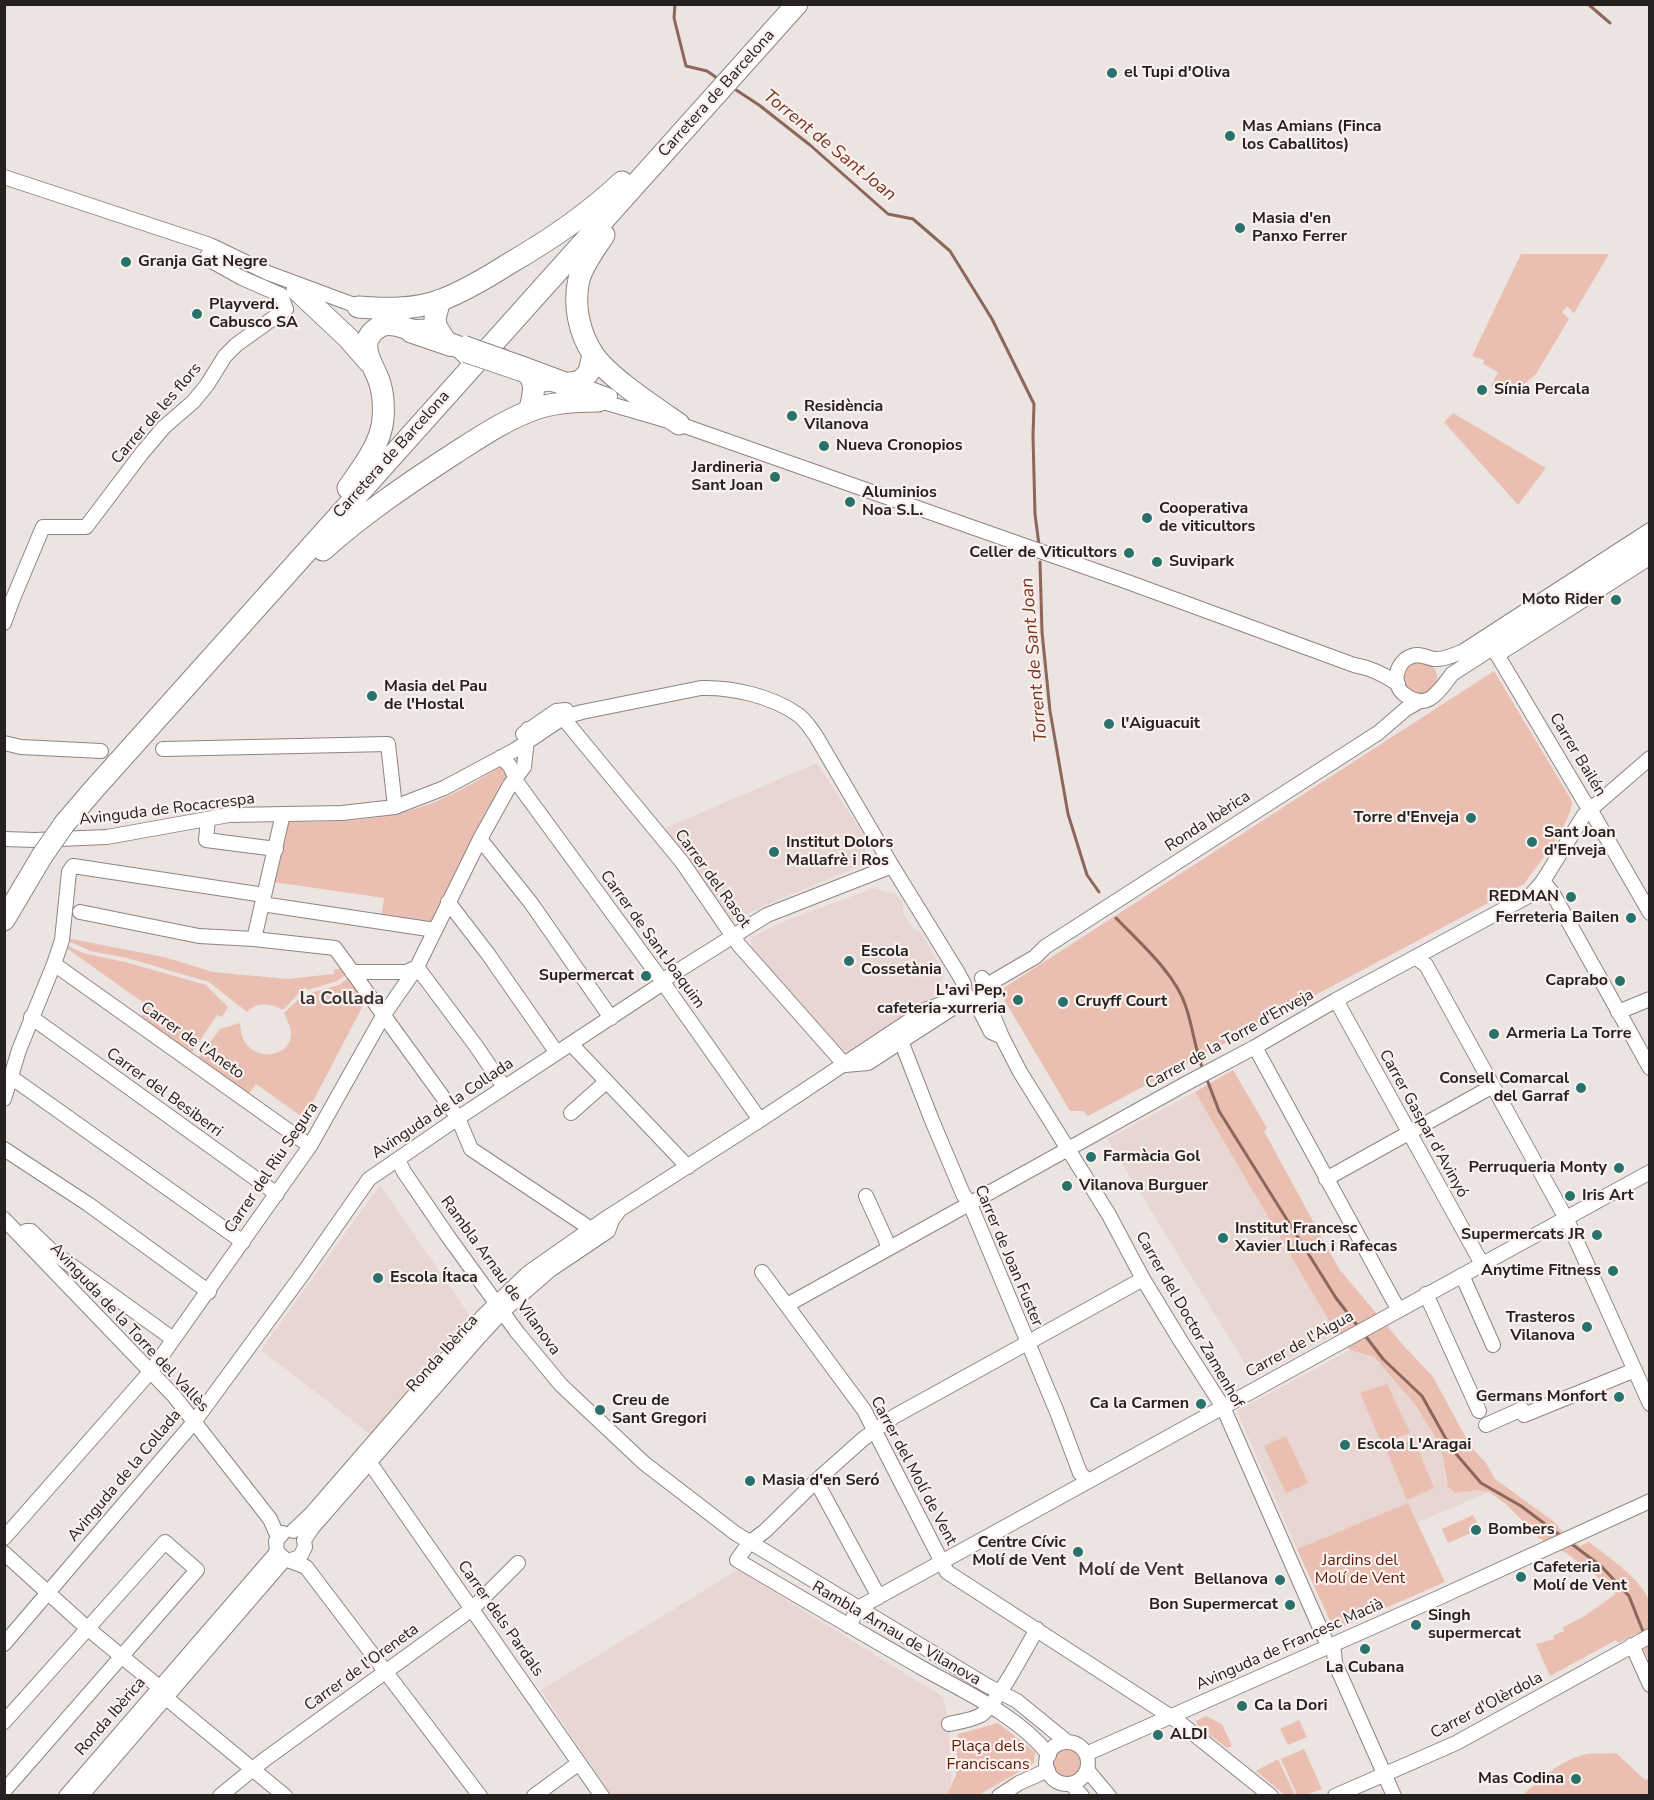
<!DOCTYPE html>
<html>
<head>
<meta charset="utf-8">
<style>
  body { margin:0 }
  #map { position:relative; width:1654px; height:1800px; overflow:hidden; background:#ece4e1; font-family:"Nunito Sans",sans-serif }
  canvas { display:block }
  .frame { position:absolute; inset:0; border:6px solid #242120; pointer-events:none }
</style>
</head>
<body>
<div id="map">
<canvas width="1654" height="1800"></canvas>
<div class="frame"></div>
</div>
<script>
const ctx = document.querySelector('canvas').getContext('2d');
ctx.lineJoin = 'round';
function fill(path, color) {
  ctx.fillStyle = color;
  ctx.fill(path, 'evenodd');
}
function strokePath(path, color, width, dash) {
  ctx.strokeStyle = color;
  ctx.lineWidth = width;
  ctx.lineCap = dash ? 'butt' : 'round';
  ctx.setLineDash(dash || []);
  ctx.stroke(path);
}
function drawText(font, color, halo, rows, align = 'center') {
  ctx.font = font + ' "Nunito Sans",sans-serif';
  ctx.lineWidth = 4.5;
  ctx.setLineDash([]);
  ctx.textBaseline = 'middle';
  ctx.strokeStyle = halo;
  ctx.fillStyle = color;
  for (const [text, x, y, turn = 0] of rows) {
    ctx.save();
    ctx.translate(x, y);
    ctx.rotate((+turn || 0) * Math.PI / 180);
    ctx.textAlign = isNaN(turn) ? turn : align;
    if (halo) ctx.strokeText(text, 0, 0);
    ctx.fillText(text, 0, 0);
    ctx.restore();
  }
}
fill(new Path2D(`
  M817,763L867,840L863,865L763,906L732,921L712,895L692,864L663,829Z
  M874,888L897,895L902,901L904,914L912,927L921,933L944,973L938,994L855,1049L849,1052L842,1051L750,949L752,937L780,923Z
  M1195,1092L1336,1333L1254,1378L1107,1139Z
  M380,1185L470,1316L370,1434L261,1350Z
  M1350,1350L1374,1357L1414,1403L1433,1433L1442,1454L1445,1478L1449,1489L1455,1493L1476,1490L1489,1492L1418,1522L1408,1503L1297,1549L1237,1411Z
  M738,1570L943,1697L949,1724L952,1795H611L541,1690Z`), '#e7d6d1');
fill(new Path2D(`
  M1521,254H1609L1574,313L1567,306L1562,312L1569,319L1536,374L1512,395L1491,386L1498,372L1483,364L1484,360L1472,356Z
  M1453,413L1546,468L1518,505L1444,422Z
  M1403 678a17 17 0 1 1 34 0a17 17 0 1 1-34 0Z
  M1494,671L1572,801C1573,821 1536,867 1524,884L1088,1116L1083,1111H1070L999,991Z
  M500,767L508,777L472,840L430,925L381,918L384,898L274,882L285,822C330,822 375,822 418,808C447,799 474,783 500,767Z
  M66,938L164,957L213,972L287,979L334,974V970L341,968L347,974L337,981L308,990L305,987L283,1010C270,1003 258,1001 247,1012L209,982L127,958L90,951L66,940Z
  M66,945L83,953L125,962L206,985L228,1007L222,1017L217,1015L191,1054L140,1018L148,1006L65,947Z
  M348,978L366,1000L310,1107L305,1119L256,1084L248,1095L197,1059L220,1029L240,1023C241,1065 289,1060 291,1036C292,1029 287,1020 284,1013L303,995L339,985Z
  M1233,1070L1267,1128L1264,1131L1339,1269L1404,1346L1433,1377L1471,1447L1486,1463L1495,1479L1553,1521L1560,1529L1580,1546L1589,1542C1607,1556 1640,1578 1649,1600C1653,1611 1649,1647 1649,1661L1636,1634L1618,1643L1616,1640L1550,1676L1536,1644L1554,1639L1553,1636L1564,1631L1563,1627L1583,1617L1616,1594L1595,1575L1566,1553L1539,1538L1506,1504L1489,1492L1476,1490L1455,1493L1448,1487L1442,1454L1433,1433L1414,1403L1374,1357L1350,1350L1336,1333L1195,1092Z
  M1387,1384L1410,1433L1382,1444L1360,1393Z
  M1286,1436L1308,1483L1286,1493L1264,1446Z
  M1414,1440L1434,1488L1407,1500L1387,1452Z
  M1408,1503L1445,1582L1342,1627L1331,1623L1297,1549Z
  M1473,1515L1480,1529L1448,1543L1442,1529Z
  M1206,1716L1222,1724L1232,1746L1227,1748L1198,1726L1196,1721Z
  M1299,1720L1307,1737L1288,1745L1280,1729Z
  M998,1723L1035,1752L1034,1763L979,1795H947L956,1775L958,1734Z
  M1052 1762a15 15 0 1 1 30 0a15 15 0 1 1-30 0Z
  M1304,1749L1322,1789L1306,1795H1297L1281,1759Z
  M1616,1753L1645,1780L1649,1779V1795H1523C1540,1779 1562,1759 1587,1754C1596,1753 1606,1754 1616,1753Z
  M1278,1759L1295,1795H1285L1256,1771Z`), '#eabfb2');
strokePath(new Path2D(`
  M675,4L674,18L686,66L707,71L720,80
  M1588,4L1610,23
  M733,88L759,105L810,145L888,214L913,219L950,251L992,319L1034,404L1033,436L1035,514L1039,545
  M1040,562L1042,632L1050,711L1068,814L1087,875L1099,892
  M1116,918C1139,942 1176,974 1186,1007C1193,1028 1195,1049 1203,1070
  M1206,1077L1219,1111L1336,1298L1360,1329
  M1364,1334L1383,1359L1422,1396L1451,1448L1481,1483L1521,1506L1561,1536
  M1569,1542L1601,1566L1629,1596L1644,1634`), '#8d665a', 3);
const minor = new Path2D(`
  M4,177L210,245L268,273L365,309
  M409,335L450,349
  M521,363L610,396
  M593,399L679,424L1125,581L1354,665C1371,668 1384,674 1398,684
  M1650,530L1462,652C1453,655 1444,660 1434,659C1427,658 1420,653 1412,656C1396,661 1391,684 1404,694C1427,713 1440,690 1452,674L1650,546
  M4,623L12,601L43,527H86L142,453L164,427L193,402L207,385L225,356L236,345L286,309L281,295L242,278L206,258L213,247
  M1492,646L1584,801L1590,809L1650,913
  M1497,655L1646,560L1648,552
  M559,713L682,862L739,945L845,1065
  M523,734L556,711L566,710
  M4,743L21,747L101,751
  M163,749L388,744L395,807
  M501,757L510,766L518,784L657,974L760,1120
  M208,819L206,840L276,849
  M4,839L35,840L107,837L229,815L342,813L395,807L444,788L515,750L564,717L582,712L701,688C732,687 771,696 797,714C805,719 810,728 816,736L892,866L958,973L964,984L965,995L975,1001L985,996
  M480,839L531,903L611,1018
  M1543,881L1553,894L1650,1068
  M448,902L488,954L557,1053
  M262,904L435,930
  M80,912L199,936L254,939L335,948L458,1118L471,1149L591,1229
  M254,939L283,814
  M1416,958L1426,965L1568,1222L1650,1404
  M54,964L310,1146
  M352,972H406L417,967L476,1046L504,1087
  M982,978L987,985L985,996L1002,1037L1020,1072L1109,1215L1143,1279L1180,1340L1223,1407L1328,1646L1334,1652L1335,1663L1394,1796
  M987,985L1035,957L1045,947L1378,733L1406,709L1420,701
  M1336,1000L1482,1264
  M975,1001L991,1032L1002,1037
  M1618,1012L1650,999
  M31,1017L277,1194
  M901,1041L931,1118L963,1194L970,1204L1057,1412L1080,1473L1088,1481
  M571,1044L688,1167
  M1255,1047L1398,1309
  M845,1065L868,1063L962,1002
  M11,1077L243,1242
  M4,1099L19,1050L54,964L62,940L69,872L73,866L264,895
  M571,1113L606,1082
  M4,1149L88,1204L209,1292
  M398,1160L404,1172L447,1235L517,1332L561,1385L644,1463L735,1533L986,1685L1017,1701L1066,1741
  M1326,1179L1493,1086
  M866,1196L886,1240L888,1249
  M4,1219L174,1396L270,1519L278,1537
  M35,1242L26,1231H31L54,1253L173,1339
  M762,1272L864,1410L947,1572L1179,1722L1271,1796
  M1462,1275L1493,1345
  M1426,1294L1479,1411
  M787,1305L1187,1083L1255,1047L1336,1000L1532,894L1543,881L1584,815L1650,758
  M1486,1425L1522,1409L1524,1415L1635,1370
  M370,1463L602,1796
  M816,1481L879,1597
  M293,1531L311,1514L483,1316L528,1273L605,1219L760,1120L927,1009L944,1003L963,991
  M283,1533L276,1541L277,1552L285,1559L306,1567L480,1796
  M4,1538L151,1371L310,1146L383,1016L417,967L480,839L510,785L524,767L528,729
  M4,1553L87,1628L159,1687
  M291,1560L300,1557L305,1547L304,1540L313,1527L480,1336L502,1312L550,1270L608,1231L612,1220L618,1212
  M849,1626L858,1608L1650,1172
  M4,1644L194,1422L304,1272L369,1179L458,1118L663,983L668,977L767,915L892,866
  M1632,1645L1650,1685
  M165,1697L285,1796
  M4,1722L165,1542L197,1570L4,1791
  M949,1724C959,1722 972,1720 981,1715C997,1704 1026,1648 1037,1629
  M1046 1763a21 21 0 1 1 42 0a21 21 0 1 1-42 0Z
  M1086,1754L1438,1598L1650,1501
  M1049,1755C1019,1716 965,1692 922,1668C860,1632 799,1597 737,1560L749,1543L765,1531L816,1481L863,1439L895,1416L1143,1279
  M1088,1771L1109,1796
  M1071,1784L1082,1796
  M66,1796L277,1552
  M81,1796L285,1559
  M220,1796L264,1760L472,1609L518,1563
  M534,1796L579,1763
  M999,1796L1019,1783L1048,1770
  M1335,1796L1456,1743L1650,1636`);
const highway = new Path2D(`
  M604,235C595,249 584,263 579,279C573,304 579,333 593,354C607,376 656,408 679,424
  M297,290L348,338L369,362
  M440,300L435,318L436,326L446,342L461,348L469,356
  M358,307C385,309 415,310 441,300C465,291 488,277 510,263C550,240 588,214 622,182
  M501,359C507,365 515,367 523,371C539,378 533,398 529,411
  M542,381L550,380L564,384L581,381L589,372L593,355
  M348,488C362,468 381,444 383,419C384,406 383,390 378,378C371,361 355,340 381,326C392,321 402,328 412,330C416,331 421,330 426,330
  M323,550C363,514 409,483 455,453C480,437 507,419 535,409C555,402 577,401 598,401
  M65,823L95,788L797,4
  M4,920L42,856`);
strokePath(minor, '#8d8583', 16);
strokePath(highway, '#8d8583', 23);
strokePath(minor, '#fff', 14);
strokePath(highway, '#fff', 21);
const minorBridge = new Path2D(`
  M465,343L521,363
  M465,355L518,373`);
const highwayBridge = new Path2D(`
  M42,856L65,823`);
strokePath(minorBridge, '#8d8583', 16, []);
strokePath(highwayBridge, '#8d8583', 23, []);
strokePath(minorBridge, '#fff', 14);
strokePath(highwayBridge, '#fff', 21);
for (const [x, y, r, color] of [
  [1112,73,6,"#29716b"],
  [1230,136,6,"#29716b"],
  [1240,228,6,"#29716b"],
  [126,262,6,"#29716b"],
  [197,314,6,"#29716b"],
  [1482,390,6,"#29716b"],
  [792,416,6,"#29716b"],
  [824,446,6,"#29716b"],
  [775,477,6,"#29716b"],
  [850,502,6,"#29716b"],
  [1147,518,6,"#29716b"],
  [1129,553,6,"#29716b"],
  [1157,562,6,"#29716b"],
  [1616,600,6,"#29716b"],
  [372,696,6,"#29716b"],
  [1109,724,6,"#29716b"],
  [1471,818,6,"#29716b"],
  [1532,842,6,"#29716b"],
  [774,852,6,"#29716b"],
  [1571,897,6,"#29716b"],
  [1631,918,6,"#29716b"],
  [849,961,6,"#29716b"],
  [646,976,6,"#29716b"],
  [1620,981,6,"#29716b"],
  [1018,1000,6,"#29716b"],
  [1063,1002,6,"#29716b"],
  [1494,1034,6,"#29716b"],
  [1581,1088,6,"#29716b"],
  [1091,1157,6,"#29716b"],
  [1619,1168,6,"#29716b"],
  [1067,1186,6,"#29716b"],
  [1570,1196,6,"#29716b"],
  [1597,1235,6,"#29716b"],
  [1223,1238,6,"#29716b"],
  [1613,1271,6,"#29716b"],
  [378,1278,6,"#29716b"],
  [1587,1327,6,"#29716b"],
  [1619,1397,6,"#29716b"],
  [1201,1404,6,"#29716b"],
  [600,1410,6,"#29716b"],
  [1345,1445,6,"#29716b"],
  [750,1481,6,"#29716b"],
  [1476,1530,6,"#29716b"],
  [1078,1552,6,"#29716b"],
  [1521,1577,6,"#29716b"],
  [1280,1580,6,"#29716b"],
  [1290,1605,6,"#29716b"],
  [1416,1625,6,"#29716b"],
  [1365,1649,6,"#29716b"],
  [1242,1706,6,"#29716b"],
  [1158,1735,6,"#29716b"],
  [1576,1779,6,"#29716b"]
]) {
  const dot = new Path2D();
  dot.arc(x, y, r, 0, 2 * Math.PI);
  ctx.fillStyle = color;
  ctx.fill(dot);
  strokePath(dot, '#faf1ee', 2);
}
drawText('bold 16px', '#242120', '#faf1ee', [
  ["el Tupi d'Oliva",1124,73],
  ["Mas Amians (Finca",1242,127],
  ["los Caballitos)",1242,145],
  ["Masia d'en",1252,219],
  ["Panxo Ferrer",1252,237],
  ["Granja Gat Negre",138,262],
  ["Playverd.",209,305],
  ["Cabusco SA",209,323],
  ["Sínia Percala",1494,390],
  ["Residència",804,407],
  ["Vilanova",804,425],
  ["Nueva Cronopios",836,446],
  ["Jardineria",763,468,"right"],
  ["Sant Joan",763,486,"right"],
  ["Aluminios",862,493],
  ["Noa S.L.",862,511],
  ["Cooperativa",1159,509],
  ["de viticultors",1159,527],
  ["Celler de Viticultors",1117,553,"right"],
  ["Suvipark",1169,562],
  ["Moto Rider",1604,600,"right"],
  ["Masia del Pau",384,687],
  ["de l'Hostal",384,705],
  ["l'Aiguacuit",1121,724],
  ["Torre d'Enveja",1459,818,"right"],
  ["Sant Joan",1544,833],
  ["d'Enveja",1544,851],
  ["Institut Dolors",786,843],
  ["Mallafrè i Ros",786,861],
  ["REDMAN",1559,897,"right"],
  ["Ferreteria Bailen",1619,918,"right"],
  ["Escola",861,952],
  ["Cossetània",861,970],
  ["Supermercat",634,976,"right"],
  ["Caprabo",1608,981,"right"],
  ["L'avi Pep,",1006,991,"right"],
  ["cafeteria-xurreria",1006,1009,"right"],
  ["Cruyff Court",1075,1002],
  ["Armeria La Torre",1506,1034],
  ["Consell Comarcal",1569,1079,"right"],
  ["del Garraf",1569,1097,"right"],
  ["Farmàcia Gol",1103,1157],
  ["Perruqueria Monty",1607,1168,"right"],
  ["Vilanova Burguer",1079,1186],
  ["Iris Art",1582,1196],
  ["Institut Francesc",1235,1229],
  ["Xavier Lluch i Rafecas",1235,1247],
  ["Supermercats JR",1585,1235,"right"],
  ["Anytime Fitness",1601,1271,"right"],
  ["Escola Ítaca",390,1278],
  ["Trasteros",1575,1318,"right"],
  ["Vilanova",1575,1336,"right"],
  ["Germans Monfort",1607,1397,"right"],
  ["Creu de",612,1401],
  ["Sant Gregori",612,1419],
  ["Ca la Carmen",1189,1404,"right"],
  ["Escola L'Aragai",1357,1445],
  ["Masia d'en Seró",762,1481],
  ["Bombers",1488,1530],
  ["Centre Cívic",1066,1543,"right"],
  ["Molí de Vent",1066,1561,"right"],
  ["Cafeteria",1533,1568],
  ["Molí de Vent",1533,1586],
  ["Bellanova",1268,1580,"right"],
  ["Bon Supermercat",1278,1605,"right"],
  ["Singh",1428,1616],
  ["supermercat",1428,1634],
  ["La Cubana",1365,1668,"center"],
  ["Ca la Dori",1254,1706],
  ["ALDI",1170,1735],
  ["Mas Codina",1564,1779,"right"]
], 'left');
drawText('16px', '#242120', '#faf1ee', [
  ["Carretera de Barcelona",717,94,-48],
  ["Carrer de les flors",157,414,-49],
  ["Carretera de Barcelona",392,455,-48],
  ["Carrer Bailén",1577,755,59],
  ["Avinguda de Rocacrespa",167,810,-7],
  ["Ronda Ibèrica",1208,822,-33],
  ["Carrer del Rasot",712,879,54],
  ["Carrer de Sant Joaquim",652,940,54],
  ["Carrer de la Torre d'Enveja",1230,1040,-29],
  ["Carrer de l'Aneto",192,1041,35],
  ["Carrer del Besiberri",164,1093,36],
  ["Avinguda de la Collada",443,1109,-34],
  ["Carrer Gaspar d'Avinyó",1423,1124,61],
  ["Carrer del Riu Segura",272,1168,-56],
  ["Carrer de Joan Fuster",1008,1256,67],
  ["Rambla Arnau de Vilanova",500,1276,54],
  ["Carrer del Doctor Zamenhof",1189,1320,60],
  ["Avinguda de la Torre del Vallès",129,1328,47],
  ["Carrer de l'Aigua",1300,1345,-29],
  ["Ronda Ibèrica",443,1354,-48],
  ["Carrer del Molí de Vent",913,1471,62],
  ["Avinguda de la Collada",125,1476,-50],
  ["Carrer dels Pardals",500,1619,55],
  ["Rambla Arnau de Vilanova",896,1634,30],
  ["Avinguda de Francesc Macià",1290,1645,-24],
  ["Carrer de l'Oreneta",362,1668,-36],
  ["Carrer d'Olèrdola",1487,1706,-28],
  ["Ronda Ibèrica",111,1717,-49]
]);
drawText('16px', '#5f1c07', '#faf1ee', [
  ["Jardins del",1360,1561],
  ["Molí de Vent",1360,1579],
  ["Plaça dels",988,1747],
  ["Franciscans",988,1765]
]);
drawText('italic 18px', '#7a3521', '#faf1ee', [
  ["Torrent de Sant Joan",829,146,39],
  ["Torrent de Sant Joan",1035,660,-95]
]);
drawText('bold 18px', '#3c3634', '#faf1ee', [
  ["la Collada",342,1000],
  ["Molí de Vent",1131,1571]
]);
</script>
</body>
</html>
